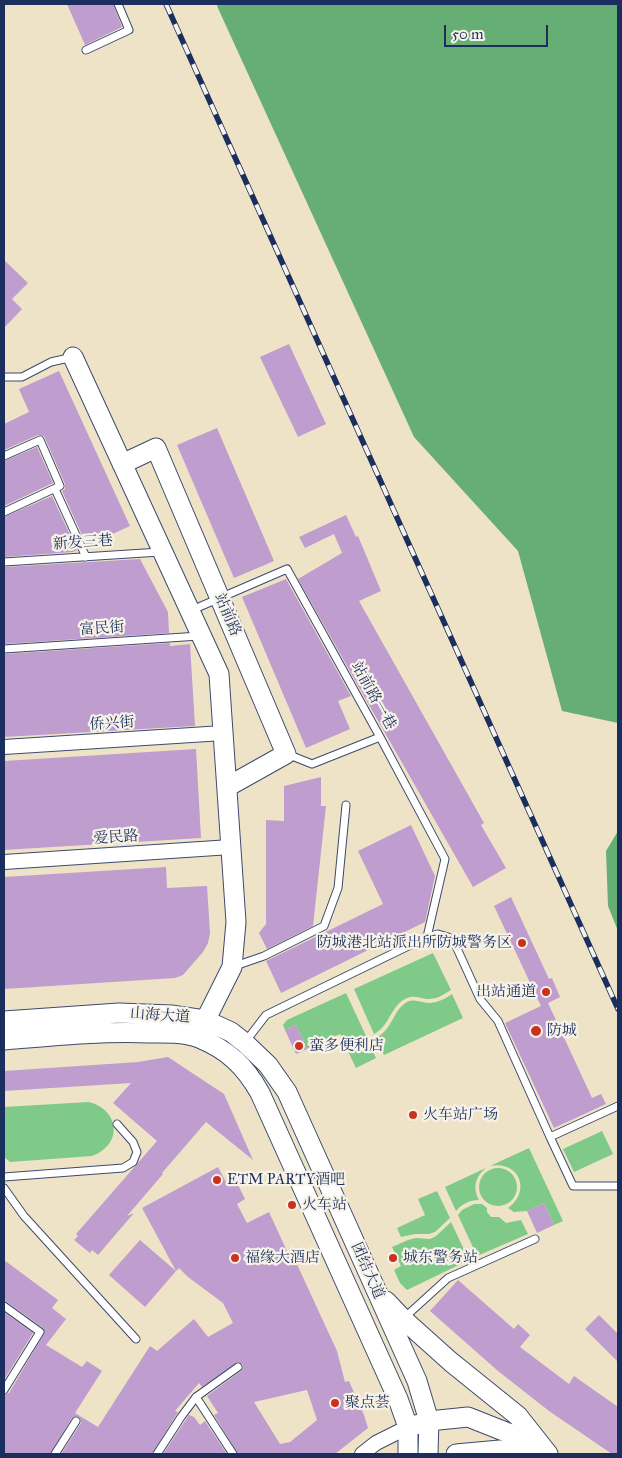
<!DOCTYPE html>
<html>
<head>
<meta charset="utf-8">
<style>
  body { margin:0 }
  #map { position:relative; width:622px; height:1458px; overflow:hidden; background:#efe3c7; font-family:"IM FELL Great Primer",serif }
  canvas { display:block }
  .frame { position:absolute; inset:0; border:5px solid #1b2f5e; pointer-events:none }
  .scale { position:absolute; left:444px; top:25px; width:104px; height:22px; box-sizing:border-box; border:2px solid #1b2f5e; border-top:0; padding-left:6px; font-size:15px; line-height:18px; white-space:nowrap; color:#1b2f5e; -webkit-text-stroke:4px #f7f3e8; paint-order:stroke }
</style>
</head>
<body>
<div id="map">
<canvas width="622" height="1458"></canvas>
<div class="frame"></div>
<div class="scale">50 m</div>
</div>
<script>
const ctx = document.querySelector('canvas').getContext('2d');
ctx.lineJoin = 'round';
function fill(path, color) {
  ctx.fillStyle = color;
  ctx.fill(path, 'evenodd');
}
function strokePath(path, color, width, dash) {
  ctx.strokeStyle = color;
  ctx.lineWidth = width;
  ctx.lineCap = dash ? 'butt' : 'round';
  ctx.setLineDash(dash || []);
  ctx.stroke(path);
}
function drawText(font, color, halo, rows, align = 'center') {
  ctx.font = font + ' "IM FELL Great Primer","Noto Serif SC",serif';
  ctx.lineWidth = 4.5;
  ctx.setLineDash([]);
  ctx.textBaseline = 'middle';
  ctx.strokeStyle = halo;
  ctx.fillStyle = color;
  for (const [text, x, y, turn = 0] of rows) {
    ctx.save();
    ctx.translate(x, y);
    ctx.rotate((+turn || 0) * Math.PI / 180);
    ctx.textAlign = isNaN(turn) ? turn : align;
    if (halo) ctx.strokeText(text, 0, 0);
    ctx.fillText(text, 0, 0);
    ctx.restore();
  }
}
fill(new Path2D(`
  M433,953L451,990C443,995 437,999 429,999C420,999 414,994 405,999C390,1007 390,1026 374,1034L354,989Z
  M346,993L367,1038C359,1040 351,1036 343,1039L340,1034L307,1049L296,1025L285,1030L283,1025L287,1020Z
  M452,994L463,1018L384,1055L376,1038C394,1028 392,1011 407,1002C415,998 422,1003 430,1003C439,1002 445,999 452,994Z
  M368,1041L376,1058L356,1068L344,1043C352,1040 355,1044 362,1044C364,1044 366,1042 368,1041Z
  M89,1102C120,1110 123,1145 92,1156L10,1162L4,1157V1107Z
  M602,1131L613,1154L574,1172L563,1149Z
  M529,1148L563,1221L554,1225L544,1203L527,1211L514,1212L508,1208C532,1191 519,1160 490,1166Z
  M486,1168C476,1176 472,1187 479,1200C469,1200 462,1204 456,1211L445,1187Z
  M479 1187a19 19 0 1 1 38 0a19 19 0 1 1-38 0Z
  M437,1191L450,1218L435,1232L429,1234H415L401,1237L397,1228L425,1215L418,1199Z
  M474,1204H482L487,1208V1212L491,1217H499L506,1223L521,1220L528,1234L477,1256L458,1215L462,1210Z
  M451,1222L469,1260L407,1290L400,1283L394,1270L401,1266L392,1247L408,1240L416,1238L430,1239L436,1236Z`), '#7fca88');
fill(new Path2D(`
  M218,4H618V723L562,711L518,551L414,437L217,6Z
  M618,831V931L608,906L606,851Z`), '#67ae74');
fill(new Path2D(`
  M67,4H113L122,27L85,45Z
  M4,260L28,283L12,299L22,309L4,328Z
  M289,344L326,424L298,437L260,357Z
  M59,371L130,526L87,546L62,491L65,489V484L44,436L38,435L4,450V424L29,412L19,389Z
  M217,428L274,561L234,578L177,445Z
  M37,447L53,483L4,506V461Z
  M52,496L77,550L73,552L4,557V517Z
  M346,515L356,537L358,536L381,591L359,601L484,823L481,825L506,868L473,887L361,691L298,579L342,553L334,534L305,548L299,537Z
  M140,559L168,612L169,633L4,644V567Z
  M286,579L351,696L338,701L350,729L306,748L242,597Z
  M170,643V646L190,644L195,726L4,737V654Z
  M196,749L201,838L4,850V761Z
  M321,777V806H326L313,926L267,949L259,933L266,924V820L284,821V786Z
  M411,825L435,876L425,922L281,993L266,961L383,904L358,851Z
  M166,867L167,888L207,886L210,933L208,943L203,952L183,975L175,978L4,989V877Z
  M511,897L549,979L552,978L560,997L548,1003L592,1098L601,1094L606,1104L554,1128L505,1023L541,1006L494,906Z
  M296,1025L307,1049L296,1054L285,1030Z
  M168,1057L224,1094L253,1160L206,1122L162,1173L163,1174L127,1216L134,1213L98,1255L92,1250L90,1253L74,1240L78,1236L76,1234L157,1141L113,1103L131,1083L4,1091V1071L138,1062Z
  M218,1167L228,1186L236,1181L245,1199L237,1204L247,1223L269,1212L292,1262L295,1260L337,1351L345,1382L349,1381L364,1415L368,1428L335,1454H238L214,1415L218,1413L207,1396L241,1371L243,1366L242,1364L238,1362L202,1387L199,1383L175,1411L178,1412L152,1454H61L81,1423L80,1418L76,1416L72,1418L50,1454H4V1395L9,1393L45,1332L43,1328L7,1302L4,1301V1260L58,1300L52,1308L66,1319L46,1345L82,1367L87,1361L102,1371L75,1413L98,1427L150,1346L157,1351L194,1319L208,1337L233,1323L223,1303L188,1277L179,1268L176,1271L142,1208ZM307,1390L317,1420L290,1442L280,1444L254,1402Z
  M544,1203L554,1225L537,1233L527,1211Z
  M140,1240L176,1271L145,1307L109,1275Z
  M458,1280L514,1329L518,1324L530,1335L520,1347L569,1384L574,1376L618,1407V1454H612L549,1411L498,1371L430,1311Z
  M4,1312L33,1333L4,1380Z
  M599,1315L618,1334V1362L585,1329Z
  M189,1415L194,1417L200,1425L205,1421L227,1454H163Z`), '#bf9dce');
const lane = new Path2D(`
  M86,50L129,30L118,4
  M4,377H22L51,362L73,357
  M4,456L40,440L60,486L4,512
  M55,489L86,557
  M4,562L160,552
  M192,610L287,569L380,737L445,859L427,937
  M4,649L199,636
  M287,754L312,764L380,737
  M235,966L264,956L324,926L338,888L346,805
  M246,1041L266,1015L427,937L438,934L448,937L455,944L480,999L498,1021L550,1137L618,1106
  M550,1137L573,1186H618
  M4,1177L123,1168L133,1162L137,1152L133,1142L117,1124
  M4,1188L24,1216L136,1339
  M4,1306L40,1332L4,1390
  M404,1318L448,1278L535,1239
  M196,1397L233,1454
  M55,1454L76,1421
  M157,1454L181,1417L196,1397L238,1367`);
const street = new Path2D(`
  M4,747L223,733
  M4,862L231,847
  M362,1454L376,1443L408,1427`);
const secondary = new Path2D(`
  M73,357L219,674L236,922L232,967L197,1037
  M122,464L156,448L286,754L227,787
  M4,1021L119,1013L171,1015L205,1020L231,1032L245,1043L268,1065L287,1092L417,1381L429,1421L428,1454
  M4,1040C52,1036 101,1031 150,1033C165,1033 184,1032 199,1038C228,1050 245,1066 260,1093L398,1399L408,1427V1454
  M386,1301L403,1319L451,1362L518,1416L548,1454
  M416,1425L429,1421L468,1417L511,1434L541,1454
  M456,1454L500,1450L517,1454`);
strokePath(lane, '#3b4a6e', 9);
strokePath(street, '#3b4a6e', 16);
strokePath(secondary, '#3b4a6e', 21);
strokePath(lane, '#fff', 7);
strokePath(street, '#fff', 14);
strokePath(secondary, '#fff', 19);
const rail = new Path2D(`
  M166,4L618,1009`);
strokePath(rail, '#1b2f5e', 5.5);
strokePath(rail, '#f7f3e8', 4, [11]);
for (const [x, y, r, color] of [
  [522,943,5,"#c8321e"],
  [546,992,5,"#c8321e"],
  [536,1031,6,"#c8321e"],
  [299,1046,5,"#c8321e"],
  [413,1115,5,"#c8321e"],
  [217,1180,5,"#c8321e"],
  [292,1205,5,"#c8321e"],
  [235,1258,5,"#c8321e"],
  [393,1258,5,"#c8321e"],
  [335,1403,5,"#c8321e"]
]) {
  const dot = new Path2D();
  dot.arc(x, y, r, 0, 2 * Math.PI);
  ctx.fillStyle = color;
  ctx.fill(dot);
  strokePath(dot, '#f7f3e8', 2);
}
drawText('15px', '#1b2f5e', '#f7f3e8', [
  ["新发三巷",83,543,-4],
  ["站前路",227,615,67],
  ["富民街",102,629,-4],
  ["站前路一巷",373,696,61],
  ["侨兴街",112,724,-4],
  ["爱民路",116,838,-4],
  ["山海大道",160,1016,4],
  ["团结大道",367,1271,66]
]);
drawText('15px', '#1b2f5e', '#f7f3e8', [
  ["防城港北站派出所防城警务区",512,943,"right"],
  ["出站通道",536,992,"right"],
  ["防城",547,1031],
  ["蛮多便利店",309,1046],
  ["火车站广场",423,1115],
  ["ETM PARTY酒吧",227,1180],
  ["火车站",302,1205],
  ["福缘大酒店",245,1258],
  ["城东警务站",403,1258],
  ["聚点荟",345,1403]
], 'left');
</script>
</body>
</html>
